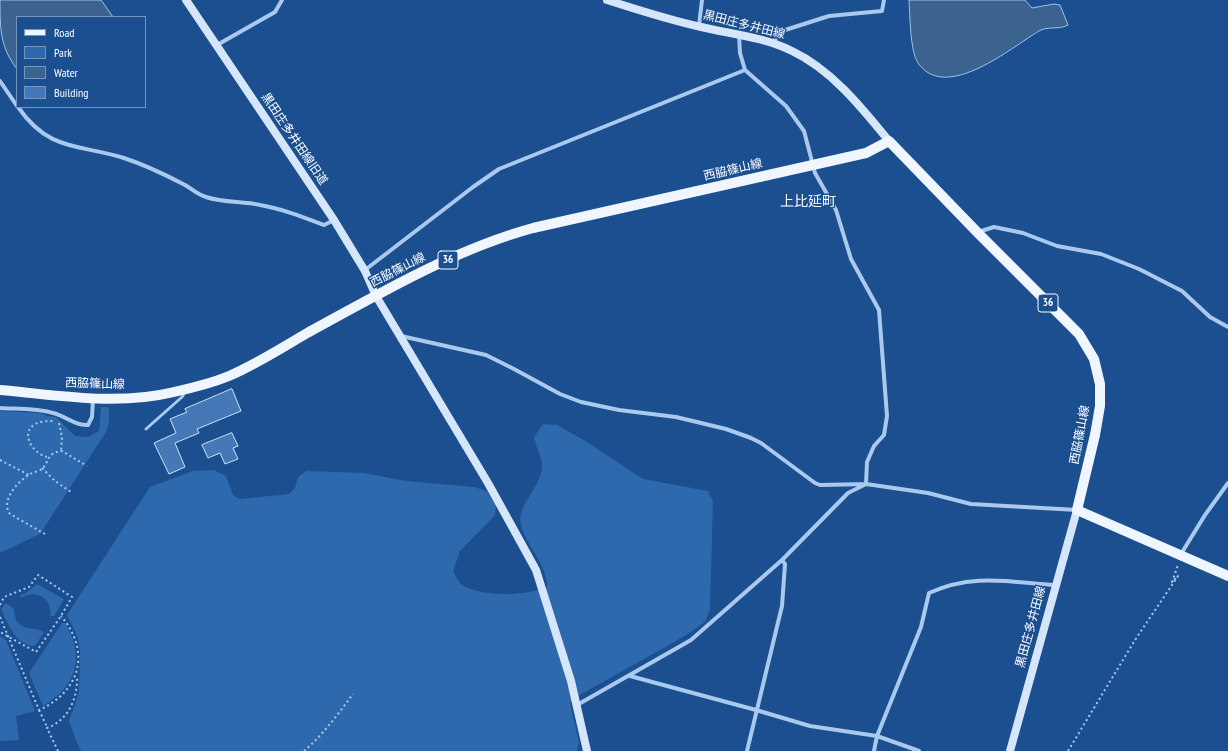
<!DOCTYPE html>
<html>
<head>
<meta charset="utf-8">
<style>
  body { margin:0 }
  #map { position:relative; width:1228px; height:751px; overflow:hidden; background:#1b4f8f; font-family:"PT Sans Narrow",sans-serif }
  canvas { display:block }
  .legend { position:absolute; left:16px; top:16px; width:130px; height:92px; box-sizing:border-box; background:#1b4f8f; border:1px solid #7695bc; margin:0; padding:5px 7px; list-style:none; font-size:12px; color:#fff }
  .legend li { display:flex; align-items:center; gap:8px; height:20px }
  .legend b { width:20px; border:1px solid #7695bc }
</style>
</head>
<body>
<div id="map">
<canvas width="1228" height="751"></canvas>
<ul class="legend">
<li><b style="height:5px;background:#f0f6ff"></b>Road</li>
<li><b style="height:11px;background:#2e69ad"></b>Park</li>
<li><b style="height:11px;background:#3c6290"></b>Water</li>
<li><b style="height:11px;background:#4478b7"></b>Building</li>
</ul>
</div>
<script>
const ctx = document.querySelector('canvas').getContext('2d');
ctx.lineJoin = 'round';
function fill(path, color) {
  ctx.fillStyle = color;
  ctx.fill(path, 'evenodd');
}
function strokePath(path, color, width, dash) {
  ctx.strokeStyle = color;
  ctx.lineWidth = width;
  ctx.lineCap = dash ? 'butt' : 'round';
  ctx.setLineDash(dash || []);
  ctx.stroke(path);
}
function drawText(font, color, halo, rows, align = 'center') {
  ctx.font = font + ' "PT Sans Narrow","Noto Sans JP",sans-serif';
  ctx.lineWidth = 3;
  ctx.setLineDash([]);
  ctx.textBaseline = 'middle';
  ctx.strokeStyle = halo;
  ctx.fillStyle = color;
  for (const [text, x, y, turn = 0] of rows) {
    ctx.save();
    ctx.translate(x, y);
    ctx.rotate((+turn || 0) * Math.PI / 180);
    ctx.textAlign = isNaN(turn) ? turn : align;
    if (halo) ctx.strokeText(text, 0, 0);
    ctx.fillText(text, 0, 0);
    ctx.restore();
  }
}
fill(new Path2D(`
  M101,407H108L109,409V423L106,432L40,534L0,553V411L41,413L47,416L56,417L75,436L88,437L99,431Z
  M543,424L557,425L587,442L643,479L708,491L713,501L710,609L705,622L683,637L571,700L570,703L579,742L577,751H82L79,748L69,721L79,693L80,651L78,638L67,615L150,487L193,471L214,470L226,476L233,495L239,499L289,494L295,488L298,477L306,471L364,473L406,481L474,487L487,491L496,506L495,515L460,551L453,571C456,576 459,584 464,586C485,597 526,596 547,587C548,566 525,543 521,525C516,504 543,487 542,464C541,456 536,446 534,437Z
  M37,584L64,599L54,616H50C53,599 36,588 21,598L20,595L26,593Z
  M6,603L14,609C15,633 30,625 44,632L35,646C16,646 8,624 1,609Z
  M62,623H65C86,657 76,687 43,706L29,673Z
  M0,636L6,640L35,711L16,716L19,740L0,741Z`), '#2e69ad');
const water = new Path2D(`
  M0,0H101L113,17H17V69C0,47 0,29 0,0Z
  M909,0H1025L1032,8L1054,4L1060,5L1068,25C1059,30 1047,26 1039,31C1012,47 946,103 918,63C910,51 910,15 909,0Z`);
fill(water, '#3c6290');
strokePath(water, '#9cc4f0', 1);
const building = new Path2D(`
  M232,389L241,411L197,429L199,433L175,443L185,467L169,474L154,443L176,433L170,419L187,412L185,409Z
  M232,433L238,446L233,448L238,459L225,464L220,453L208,458L202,445Z`);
fill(building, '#4478b7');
strokePath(building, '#cfe3fa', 1);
strokePath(new Path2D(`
  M59,423L62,437L61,451
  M47,457C34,454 19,434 35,424C41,421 48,421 54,421
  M0,460L29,475
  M42,468L55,481L71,492
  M45,534L10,514C0,501 18,481 30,474C34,472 39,471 42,469C50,461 46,453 62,451L87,466
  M0,605L4,597L29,587L38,575L72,597L61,616L36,652L0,632
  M0,617L39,710C81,691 91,651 61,616
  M39,710L47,727
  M58,751L47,728C69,720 78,697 77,676
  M304,751C323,735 338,714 353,694
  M1068,751L1135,640L1178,576L1172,582L1178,565`), '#a9c9ee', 2, [2, 3]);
strokePath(new Path2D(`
  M146,429L182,397L185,392`), '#a9c9ee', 3);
strokePath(new Path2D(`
  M699,26L702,0
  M739,35L740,53L745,70L786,106L804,131L815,173L836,210L851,259L879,310L887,416L884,435L874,446L867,462L866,484
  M772,43L782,31L829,16L882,11L884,0
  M217,45L275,12L282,0
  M0,81L17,106
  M18,107C49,152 79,144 124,158C145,165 166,175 185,185C192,189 198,195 206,197C224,203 242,201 260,205C283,209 303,217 324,225L334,220
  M978,232L994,227L1023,233L1057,246L1101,254L1139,269L1182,291L1210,317L1228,327
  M365,270L473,187L499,169L745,70
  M401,336L486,355L514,369L560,394L581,402L619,410L676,417L726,429L751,438L761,443L815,483L820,485L866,484L928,493L971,504L1077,510
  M0,408C17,409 37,408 53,413C66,416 75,426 88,425L92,417L93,399
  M1181,554L1205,515L1228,483
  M630,676L756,710L810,726L877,736L919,751
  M577,705L691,640L782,560L848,493L864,485
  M747,751L782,606L785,564L782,560
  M874,751L877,736L921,627L929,593C972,573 1009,582 1055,585`), '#a9c9ee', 4);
strokePath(new Path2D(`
  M186,0L334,220L365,271L376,296L488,483L536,570L571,681L587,751
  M607,0C638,10 669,20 701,27C731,34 764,37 792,51C832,70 862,108 889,141
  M1010,751L1077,510`), '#d6e6fa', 8);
strokePath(new Path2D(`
  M0,390C58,395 116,406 174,392C192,388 212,383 229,376C257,364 283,347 309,332C381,293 453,250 533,228L866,153L889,141L977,232L1079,334L1094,359L1100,384V406L1095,435L1077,510L1228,576`), '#f0f6ff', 10);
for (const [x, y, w] of [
  [448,260,20],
  [1048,303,20]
]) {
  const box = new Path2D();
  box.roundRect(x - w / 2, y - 9, w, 18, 3);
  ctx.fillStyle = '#1b4f8f';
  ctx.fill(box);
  strokePath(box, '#fff', 1);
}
drawText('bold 11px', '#fff', null, [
  ["36",448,260],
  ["36",1048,303]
]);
drawText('12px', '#fff', '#1b4f8f', [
  ["黒田庄多井田線",744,25,14],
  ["黒田庄多井田線旧道",294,139,56],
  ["西脇篠山線",733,170,-13],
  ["西脇篠山線",398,270,-27],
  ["西脇篠山線",95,384,2],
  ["西脇篠山線",1080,435,-79],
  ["黒田庄多井田線",1031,627,-75]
]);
drawText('14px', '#fff', '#1b4f8f', [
  ["上比延町",808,202]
]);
</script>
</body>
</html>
